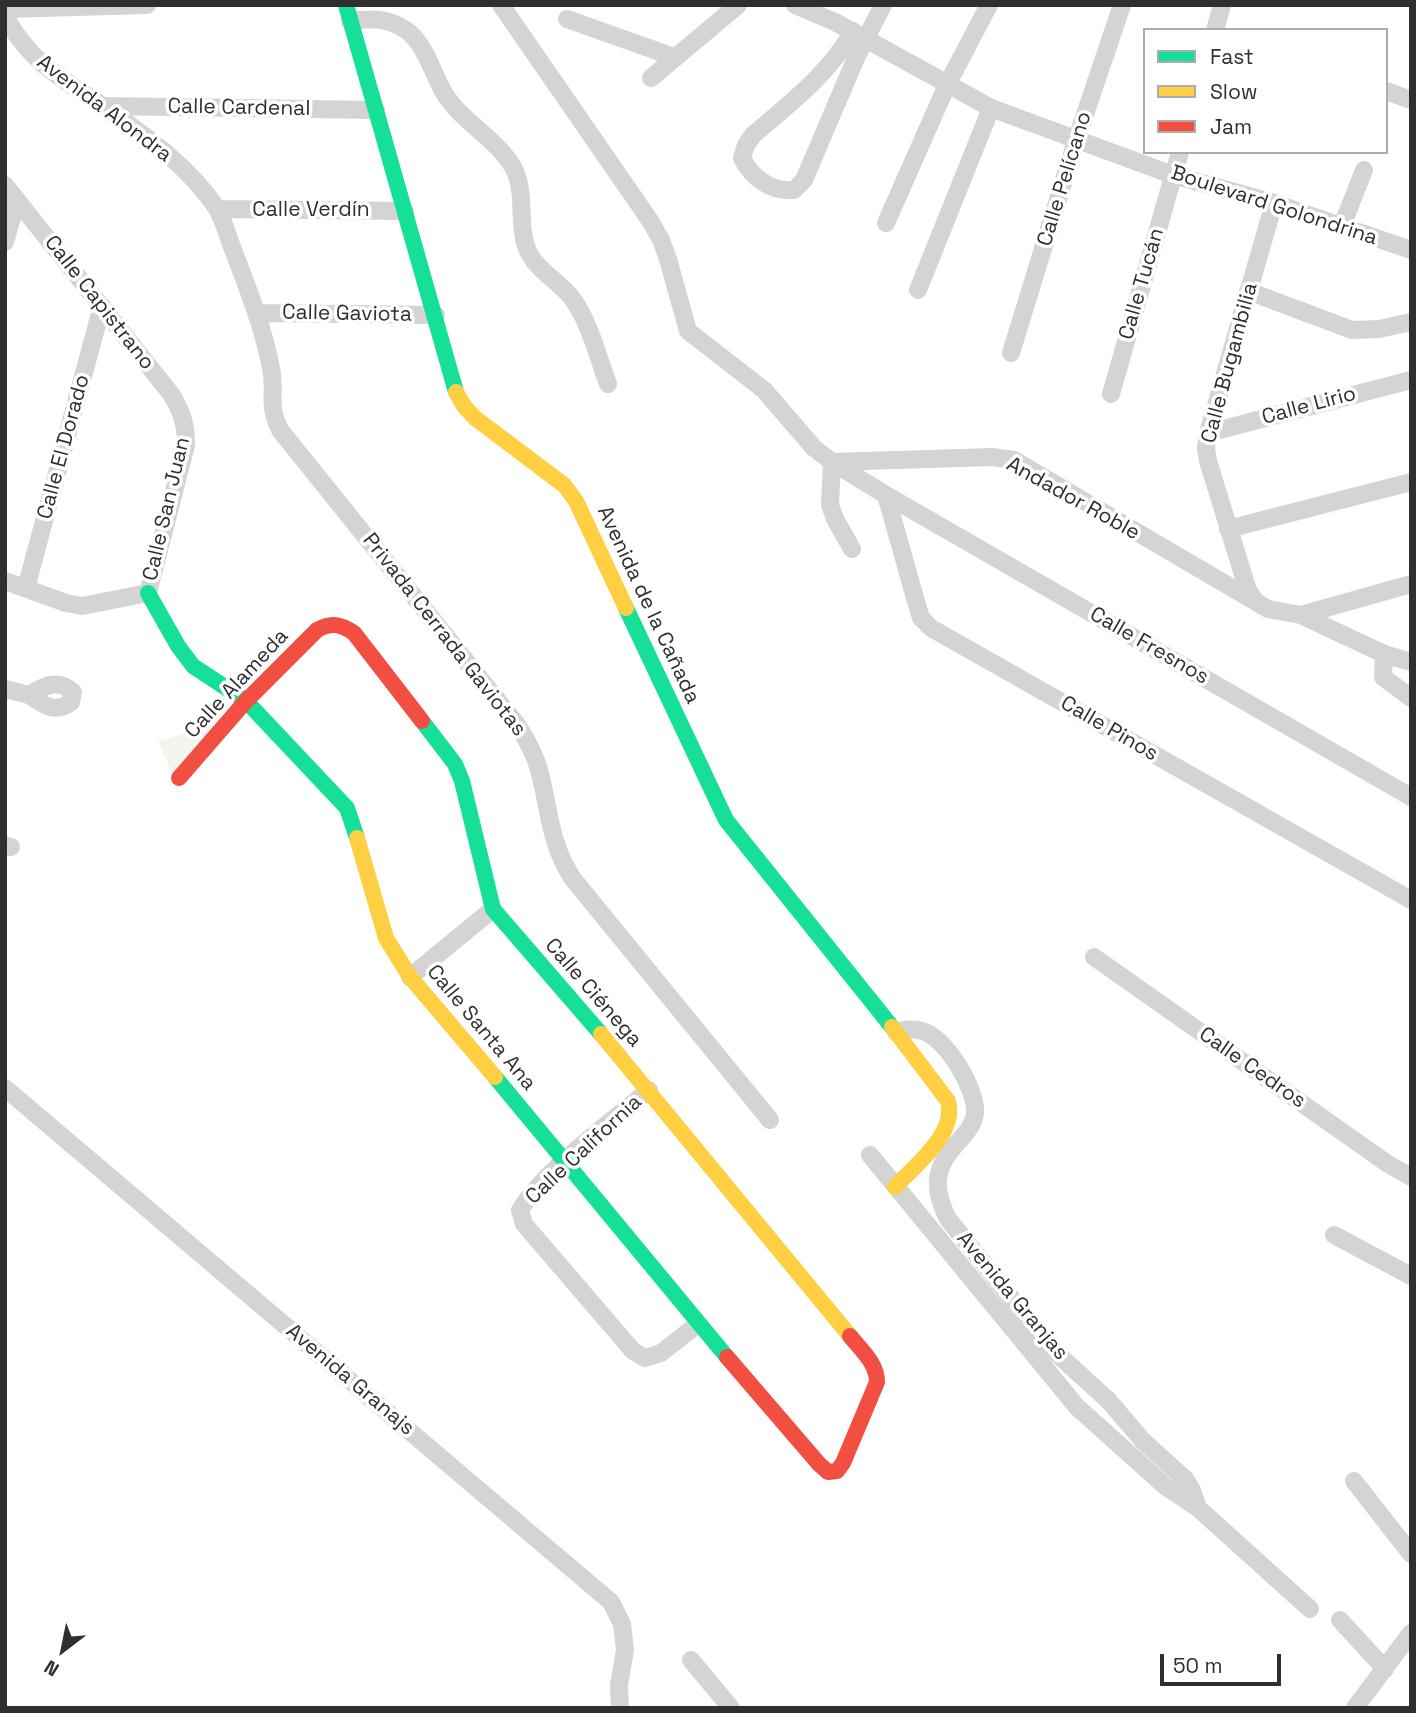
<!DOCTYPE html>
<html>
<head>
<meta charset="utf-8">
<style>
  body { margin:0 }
  #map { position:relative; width:1416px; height:1713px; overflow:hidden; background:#fff; font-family:"Space Grotesk",sans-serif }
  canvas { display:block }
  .frame { position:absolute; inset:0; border:7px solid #2f2f2f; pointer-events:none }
  .legend { position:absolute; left:1143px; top:28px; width:245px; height:126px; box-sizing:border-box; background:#fff; border:2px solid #acacac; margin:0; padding:9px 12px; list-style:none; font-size:21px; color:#2f2f2f }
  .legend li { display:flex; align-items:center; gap:14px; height:35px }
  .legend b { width:35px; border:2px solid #acacac }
  .north { position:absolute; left:28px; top:1615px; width:70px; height:70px; -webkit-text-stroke:5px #fff; paint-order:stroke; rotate:212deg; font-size:19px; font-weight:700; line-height:28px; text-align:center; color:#2f2f2f }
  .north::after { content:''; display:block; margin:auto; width:24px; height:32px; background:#2f2f2f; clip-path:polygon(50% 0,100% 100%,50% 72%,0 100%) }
  .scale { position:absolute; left:1160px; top:1654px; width:121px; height:32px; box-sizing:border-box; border:4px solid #2f2f2f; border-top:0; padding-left:9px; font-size:21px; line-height:24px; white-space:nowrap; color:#2f2f2f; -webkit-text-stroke:5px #fff; paint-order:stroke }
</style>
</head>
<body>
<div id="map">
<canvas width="1416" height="1713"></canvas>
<div class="frame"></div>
<ul class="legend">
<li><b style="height:9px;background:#16e098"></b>Fast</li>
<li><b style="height:9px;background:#ffcf43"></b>Slow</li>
<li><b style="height:9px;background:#f24e42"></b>Jam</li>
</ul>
<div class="north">N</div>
<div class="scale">50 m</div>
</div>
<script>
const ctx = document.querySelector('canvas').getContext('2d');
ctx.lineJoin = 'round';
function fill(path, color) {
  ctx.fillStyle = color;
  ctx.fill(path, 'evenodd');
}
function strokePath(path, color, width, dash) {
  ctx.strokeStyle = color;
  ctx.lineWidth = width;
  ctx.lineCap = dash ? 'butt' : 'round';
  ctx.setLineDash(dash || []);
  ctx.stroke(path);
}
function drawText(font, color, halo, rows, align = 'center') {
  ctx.font = font + ' "Space Grotesk",sans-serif';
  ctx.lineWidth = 7;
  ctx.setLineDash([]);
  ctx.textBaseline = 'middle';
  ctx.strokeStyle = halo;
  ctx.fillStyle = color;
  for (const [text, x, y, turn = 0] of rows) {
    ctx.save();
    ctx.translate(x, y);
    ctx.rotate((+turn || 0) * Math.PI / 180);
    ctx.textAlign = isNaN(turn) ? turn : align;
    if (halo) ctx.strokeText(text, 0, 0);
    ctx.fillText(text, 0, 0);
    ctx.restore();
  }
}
fill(new Path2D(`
  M223,723L173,775L158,741Z`), '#f2f5ec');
strokePath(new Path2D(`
  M501,5L651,222L661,240L668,259L688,331L764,390L814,448L832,462L886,495L1411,797
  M795,5L835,22L991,108L1173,175L1274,203L1411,250
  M5,9L147,5
  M5,16C30,63 64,80 106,108C146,136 188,166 216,207C223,218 227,234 232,247C247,286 263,326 271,368C276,393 267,404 280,430L518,726C527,740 535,754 539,770C550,810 549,843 573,879L770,1120
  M567,19L674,57
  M350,21C371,18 388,18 406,30C425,43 433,74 444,93C462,122 496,138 513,167C528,194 515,228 530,255C541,274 562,283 574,301C590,324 598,357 608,384
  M1215,30L1222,5
  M853,31C829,74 790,103 753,135L746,145L742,158C752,178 771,192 794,190L804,180L856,58L883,5
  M651,78L738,5
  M1386,91L1411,100
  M102,106L376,110
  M5,185L171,394C182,412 186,424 186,445L148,593L82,606L66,603L5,581
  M217,209L405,211
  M886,223L947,85L989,5
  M1342,226L1364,170
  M5,242L17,200
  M918,290L991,108
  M1248,291L1352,330L1379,329L1411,322
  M257,313L436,315
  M1011,353L1076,141L1122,5
  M1111,394L1180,152
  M1208,433L1411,380
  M886,495L917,605L921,618L931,628L1411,900
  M1228,529L1411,482
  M852,549L835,519L830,505L832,462L992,457L1014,460L1268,609L1301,615L1411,584
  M26,588L102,306
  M1256,602L1249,592L1245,581L1208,461L1206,448L1208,433L1274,203
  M1301,615L1384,654L1411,662
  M1384,654L1383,677L1411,698
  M5,689L29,695C44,686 58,678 73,692L71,702C55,714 43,705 29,695
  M5,846L11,847
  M1094,957L1388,1164L1411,1177
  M410,977L493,909
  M896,1032C905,1030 913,1028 922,1031C946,1037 977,1090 975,1113C974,1124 966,1133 959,1141C934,1167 932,1187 948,1219L1053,1350L1109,1401L1143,1441L1185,1479L1192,1490L1198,1508
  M5,1088L611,1602L622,1624L625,1650L619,1685L620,1708
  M649,1090C610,1123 546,1169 520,1210L524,1224L633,1351L645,1358L661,1353L698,1324
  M870,1155L1077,1407L1165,1486L1198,1508L1310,1609
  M1334,1235L1411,1276
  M1354,1481L1411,1554
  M1340,1620L1385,1669
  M691,1660L731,1708
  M1355,1708L1411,1633`), '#d4d4d4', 18);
strokePath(new Path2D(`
  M346,5L456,392
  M148,593L178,646L193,666L246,701L347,808L357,838
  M626,608L726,820L892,1027
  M422,721L455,764L462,781L493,909L601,1034
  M495,1077L727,1357`), '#16e098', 16);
strokePath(new Path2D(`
  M456,392L464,406L475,418L564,485L576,501L626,608
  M357,838L386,938L410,977L495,1077
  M892,1027L948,1101C957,1134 915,1165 895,1187
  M601,1034L850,1336`), '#ffcf43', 16);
strokePath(new Path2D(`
  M179,778L246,701L317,630C331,622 341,624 354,633L422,721
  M727,1357L819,1464L828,1472L837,1471L843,1463L877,1382C877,1363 861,1350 850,1336`), '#f24e42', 16);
drawText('21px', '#2f2f2f', '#fff', [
  ["Calle Cardenal",239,108,1],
  ["Avenida Alondra",104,109,37],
  ["Calle Pelícano",1065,179,-73],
  ["Boulevard Golondrina",1274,206,18],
  ["Calle Verdín",311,210],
  ["Calle Tucán",1142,284,-74],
  ["Calle Capistrano",99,303,52],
  ["Calle Gaviota",347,314,1],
  ["Calle Bugambilia",1230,363,-75],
  ["Calle Lirio",1309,406,-15],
  ["Calle El Dorado",64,447,-75],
  ["Andador Roble",1073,499,29],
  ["Calle San Juan",167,509,-77],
  ["Avenida de la Cañada",648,605,65],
  ["Privada Cerrada Gaviotas",444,635,52],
  ["Calle Fresnos",1149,646,30],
  ["Calle Alameda",237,684,-47],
  ["Calle Pinos",1109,729,30],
  ["Calle Ciénega",593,993,49],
  ["Calle Santa Ana",481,1028,50],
  ["Calle Cedros",1252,1068,35],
  ["Calle California",584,1150,-43],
  ["Avenida Granjas",1012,1296,50],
  ["Avenida Granajs",350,1380,40]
]);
</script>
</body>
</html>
